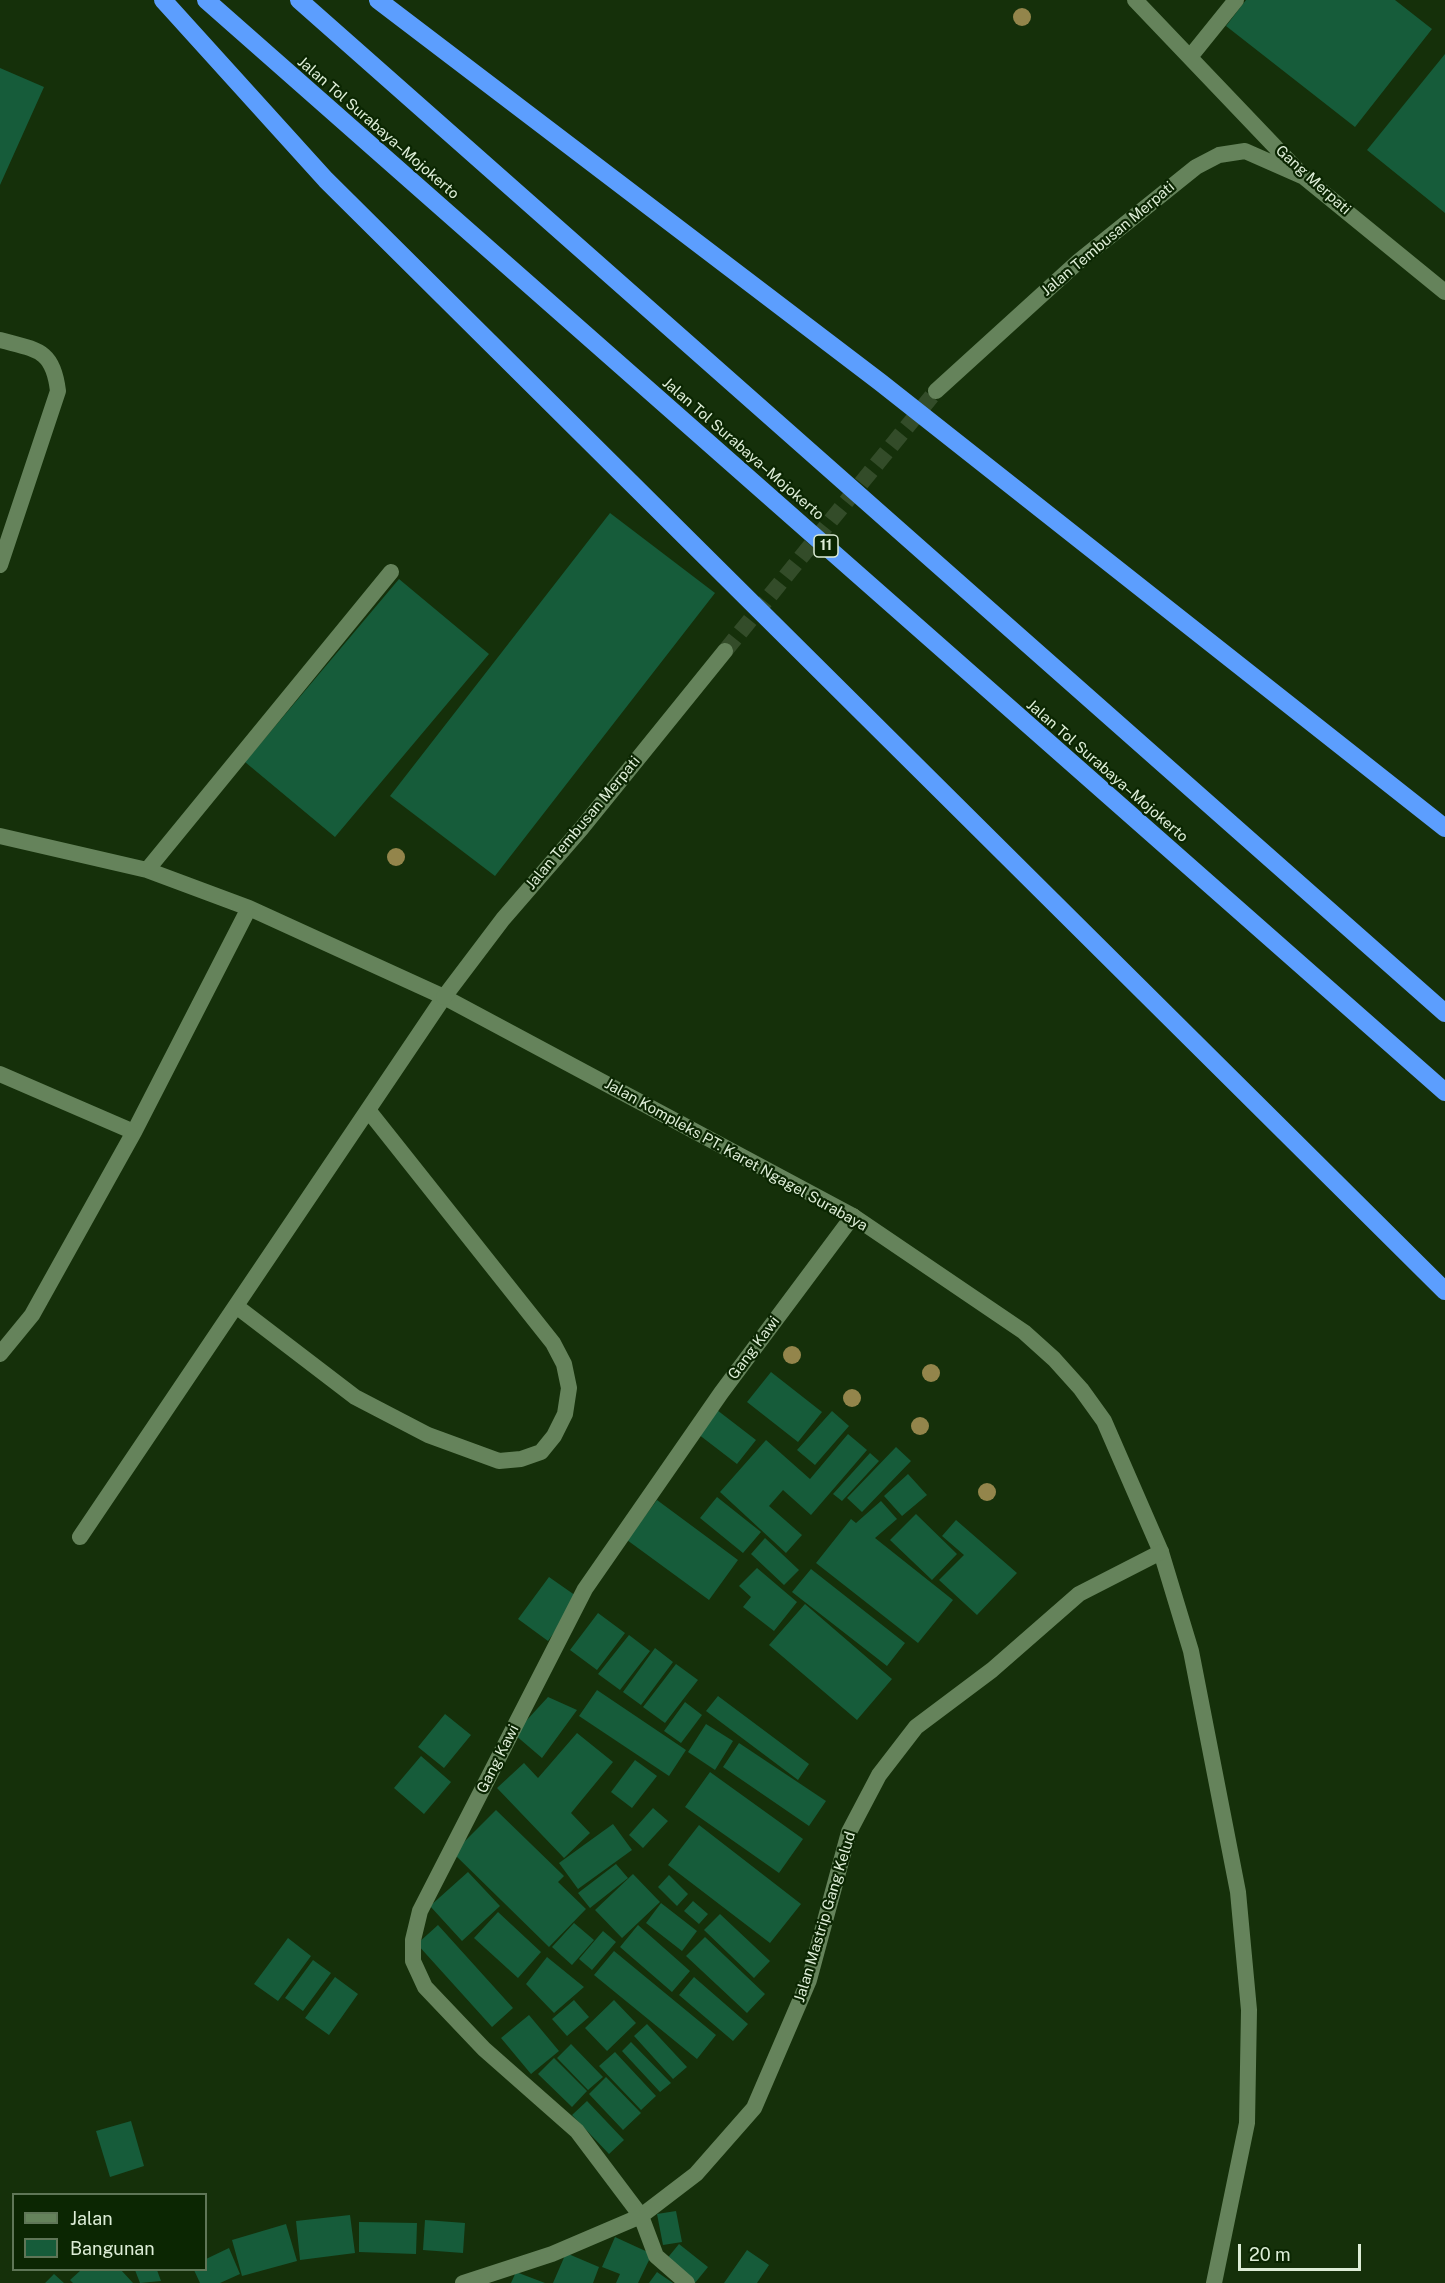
<!DOCTYPE html>
<html>
<head>
<meta charset="utf-8">
<style>
  body { margin:0 }
  #map { position:relative; width:1445px; height:2283px; overflow:hidden; background:#15300a; font-family:"Public Sans",sans-serif }
  canvas { display:block }
  .legend { position:absolute; left:12px; top:2193px; width:195px; height:78px; box-sizing:border-box; background:#0b2602; border:2px solid #5f7657; margin:0; padding:8px 10px; list-style:none; font-size:18px; color:#ddedd7 }
  .legend li { display:flex; align-items:center; gap:12px; height:30px }
  .legend b { width:30px; border:2px solid #5f7657 }
  .scale { position:absolute; left:1238px; top:2244px; width:123px; height:27px; box-sizing:border-box; border:3px solid #ddedd7; border-top:0; padding-left:8px; font-size:18px; line-height:21px; white-space:nowrap; color:#ddedd7; -webkit-text-stroke:4px #0b2602; paint-order:stroke }
</style>
</head>
<body>
<div id="map">
<canvas width="1445" height="2283"></canvas>
<ul class="legend">
<li><b style="height:8px;background:#65835b"></b>Jalan</li>
<li><b style="height:16px;background:#165c3a"></b>Bangunan</li>
</ul>
<div class="scale">20 m</div>
</div>
<script>
const ctx = document.querySelector('canvas').getContext('2d');
ctx.lineJoin = 'round';
function fill(path, color) {
  ctx.fillStyle = color;
  ctx.fill(path, 'evenodd');
}
function strokePath(path, color, width, dash) {
  ctx.strokeStyle = color;
  ctx.lineWidth = width;
  ctx.lineCap = dash ? 'butt' : 'round';
  ctx.setLineDash(dash || []);
  ctx.stroke(path);
}
function drawText(font, color, halo, rows, align = 'center') {
  ctx.font = font + ' "Public Sans",sans-serif';
  ctx.lineWidth = 4.5;
  ctx.setLineDash([]);
  ctx.textBaseline = 'middle';
  ctx.strokeStyle = halo;
  ctx.fillStyle = color;
  for (const [text, x, y, turn = 0] of rows) {
    ctx.save();
    ctx.translate(x, y);
    ctx.rotate((+turn || 0) * Math.PI / 180);
    ctx.textAlign = isNaN(turn) ? turn : align;
    if (halo) ctx.strokeText(text, 0, 0);
    ctx.fillText(text, 0, 0);
    ctx.restore();
  }
}
fill(new Path2D(`
  M1246,0H1395L1432,29L1355,127L1226,26Z
  M1445,54V213L1367,150Z
  M0,68L44,87L0,185Z
  M610,513L715,593L495,876L390,796Z
  M399,579L489,654L335,837L245,762Z
  M771,1372L822,1412L798,1442L747,1402Z
  M717,1410L756,1440L737,1464L698,1434Z
  M832,1411L849,1426L815,1465L797,1450Z
  M848,1434L867,1450L811,1515L783,1490L769,1506L802,1535L786,1553L720,1492L766,1440L810,1479Z
  M896,1447L911,1461L862,1512L847,1498Z
  M870,1453L879,1461L842,1501L833,1494Z
  M908,1474L927,1495L902,1516L884,1496Z
  M717,1497L761,1532L743,1553L700,1518Z
  M657,1500L738,1560L709,1600L627,1540Z
  M881,1501L897,1519L875,1538L953,1600L918,1643L816,1563L851,1519L856,1523Z
  M916,1514L957,1554L932,1580L890,1540Z
  M956,1520L1017,1573L977,1615L939,1580L964,1555L942,1536Z
  M765,1538L799,1570L784,1585L751,1554Z
  M757,1568L797,1602L774,1631L743,1607L751,1597L739,1586Z
  M811,1569L905,1643L887,1666L792,1592Z
  M549,1577L579,1598L548,1641L518,1619Z
  M805,1604L892,1679L857,1720L769,1645Z
  M598,1613L625,1633L597,1670L570,1650Z
  M629,1635L650,1651L620,1690L598,1674Z
  M655,1648L673,1662L641,1705L623,1692Z
  M676,1664L698,1680L665,1723L643,1707Z
  M597,1690L686,1750L669,1776L579,1716Z
  M718,1696L809,1764L798,1780L706,1711Z
  M548,1697L577,1710L542,1758L514,1734Z
  M685,1702L702,1715L681,1743L664,1731Z
  M445,1714L471,1735L444,1768L418,1747Z
  M706,1724L733,1741L715,1770L688,1752Z
  M577,1733L613,1762L571,1813L590,1833L564,1858L497,1788L524,1763L538,1778Z
  M739,1743L826,1801L809,1826L723,1767Z
  M421,1756L451,1782L424,1814L394,1788Z
  M635,1760L657,1776L632,1808L611,1792Z
  M710,1772L803,1839L779,1873L685,1807Z
  M653,1808L668,1821L643,1848L629,1835Z
  M496,1810L564,1876L558,1882L586,1909L549,1947L453,1853Z
  M613,1824L632,1850L578,1889L559,1863Z
  M699,1825L801,1904L770,1943L668,1865Z
  M616,1864L628,1878L590,1908L578,1893Z
  M468,1872L500,1906L462,1941L430,1906Z
  M633,1874L660,1902L622,1938L595,1910Z
  M669,1875L688,1894L677,1906L658,1887Z
  M693,1901L708,1914L699,1924L684,1911Z
  M661,1903L697,1931L682,1951L646,1923Z
  M498,1912L541,1952L518,1978L474,1938Z
  M720,1914L770,1961L754,1978L704,1930Z
  M574,1923L594,1940L572,1965L552,1947Z
  M438,1925L513,2008L492,2027L417,1944Z
  M638,1925L690,1971L672,1992L620,1947Z
  M603,1931L616,1942L592,1970L579,1959Z
  M705,1937L765,1994L747,2013L686,1956Z
  M288,1938L311,1956L278,2001L254,1984Z
  M614,1951L716,2035L697,2059L594,1975Z
  M547,1957L584,1987L554,2013L526,1984Z
  M313,1960L331,1973L303,2011L285,1998Z
  M335,1977L358,1994L329,2035L305,2018Z
  M694,1977L748,2024L733,2041L679,1995Z
  M574,2000L589,2017L567,2036L552,2019Z
  M614,2000L636,2023L607,2051L585,2028Z
  M529,2015L559,2051L531,2074L501,2038Z
  M647,2024L687,2067L673,2079L634,2036Z
  M631,2042L671,2083L660,2092L622,2051Z
  M571,2044L603,2077L588,2090L557,2058Z
  M615,2052L656,2096L641,2110L599,2066Z
  M554,2058L587,2091L572,2107L538,2074Z
  M606,2077L641,2113L623,2130L589,2094Z
  M587,2101L624,2140L609,2154L572,2115Z
  M131,2121L144,2166L110,2177L96,2131Z
  M676,2211L682,2242L663,2245L657,2214Z
  M350,2215L355,2253L300,2260L296,2221Z
  M425,2220L465,2223L463,2253L423,2250Z
  M359,2222L417,2223L416,2254L359,2252Z
  M286,2224L297,2261L242,2276L232,2240Z
  M615,2237L652,2254L638,2283H616L620,2274L602,2267Z
  M679,2244L708,2267L695,2283L665,2261Z
  M229,2248L240,2274L220,2283H200L194,2270H206V2259Z
  M747,2250L769,2265L757,2283H724Z
  M566,2253L599,2267L593,2283H553Z
  M81,2270H121L133,2283H73L70,2280Z
  M135,2270H157L161,2281L140,2283Z
  M516,2272L545,2283H511Z
  M657,2272L673,2283H649Z
  M54,2274L64,2283H45Z`), '#165c3a');
strokePath(new Path2D(`
  M725,651L936,391`), '#334c29', 16, [16, 8]);
strokePath(new Path2D(`
  M0,340C37,350 53,349 58,391L0,565
  M0,836L147,870L249,908L444,997L853,1216L1024,1332L1054,1359L1081,1389L1104,1421L1161,1552L1191,1651L1238,1892L1249,2010L1247,2123L1214,2283
  M147,870L391,572
  M0,1074L134,1132
  M236,1306L355,1397L428,1435L499,1461L521,1459L541,1452L554,1436L565,1414L569,1388L564,1364L553,1343L368,1110
  M0,1354L32,1315L134,1132L249,908
  M80,1537L444,997`), '#65835b', 16);
strokePath(new Path2D(`
  M1135,0L1304,177L1445,292
  M1190,57L1236,0
  M936,391L1079,261L1196,167L1219,155L1245,151L1304,177
  M444,997L503,919L581,829L725,651
  M463,2283L552,2254L641,2216L696,2174L754,2108L809,1980L849,1832L879,1775L916,1727L992,1670L1079,1594L1161,1552
  M687,2283L656,2256L641,2216L577,2131L484,2049L425,1987L413,1961V1940L420,1911L585,1589L721,1393L853,1216`), '#65835b', 16);
strokePath(new Path2D(`
  M163,0L326,180L1445,1291
  M206,0L1445,1092
  M299,0L1445,1013
  M378,0L880,382L1445,828`), '#5c9efe', 18);
ctx.fillStyle = '#93854b';
for (const [x, y] of [
  [1022,17],
  [396,857],
  [792,1355],
  [931,1373],
  [852,1398],
  [920,1426],
  [987,1492]
]) {
  ctx.beginPath();
  ctx.arc(x, y, 9, 0, 2 * Math.PI);
  ctx.fill();
}
for (const [x, y, w] of [
  [826,546,24]
]) {
  const box = new Path2D();
  box.roundRect(x - w / 2, y - 11, w, 22, 4.5);
  ctx.fillStyle = '#0b2602';
  ctx.fill(box);
  strokePath(box, '#ddedd7', 1.5);
}
drawText('bold 14px', '#ddedd7', null, [
  ["11",826,546]
]);
drawText('15px', '#ddedd7', '#0b2602', [
  ["Jalan Tol Surabaya–Mojokerto",378,128,41],
  ["Gang Merpati",1313,180,42],
  ["Jalan Tembusan Merpati",1108,239,-40],
  ["Jalan Tol Surabaya–Mojokerto",743,449,41],
  ["Jalan Tol Surabaya–Mojokerto",1107,771,41],
  ["Jalan Tembusan Merpati",583,823,-50],
  ["Jalan Kompleks PT. Karet Ngagel Surabaya",736,1155,29],
  ["Gang Kawi",754,1348,-53],
  ["Gang Kawi",498,1759,-63],
  ["Jalan Mastrip Gang Kelud",825,1917,-73]
]);
</script>
</body>
</html>
